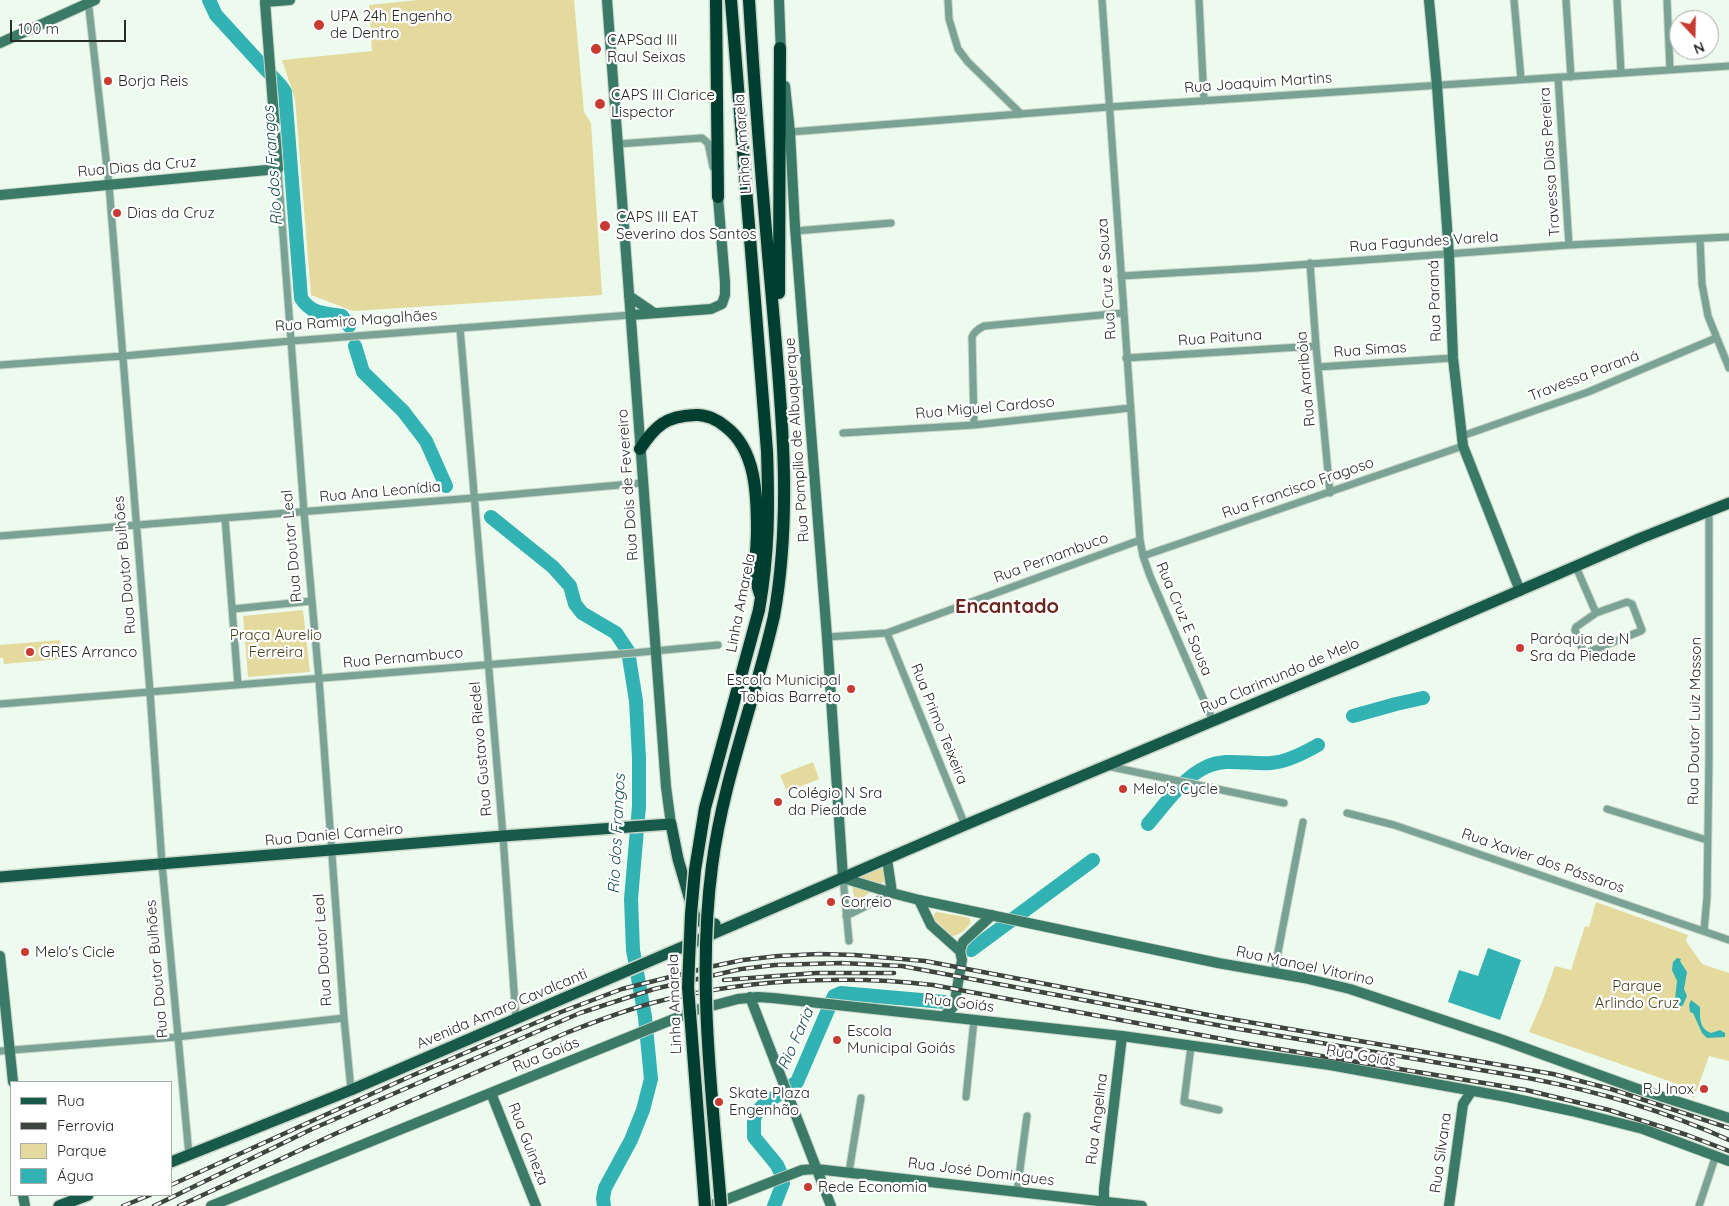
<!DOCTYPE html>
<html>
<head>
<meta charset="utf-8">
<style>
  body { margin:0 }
  #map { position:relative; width:1729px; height:1206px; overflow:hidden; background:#ecfbed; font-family:Quicksand,sans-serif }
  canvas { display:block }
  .legend { position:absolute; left:10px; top:1081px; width:162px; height:115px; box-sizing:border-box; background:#fff; border:1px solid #a9aba9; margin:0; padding:6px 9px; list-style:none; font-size:15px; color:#272c27 }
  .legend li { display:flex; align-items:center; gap:10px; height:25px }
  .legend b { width:25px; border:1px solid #a9aba9 }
  .north { position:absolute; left:1669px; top:10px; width:50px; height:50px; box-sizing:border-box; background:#fff; border:1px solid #a9aba9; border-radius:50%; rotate:159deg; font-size:14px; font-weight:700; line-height:20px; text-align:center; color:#272c27 }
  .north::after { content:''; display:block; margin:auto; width:18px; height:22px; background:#c83b32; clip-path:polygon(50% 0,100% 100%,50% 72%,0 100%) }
  .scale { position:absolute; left:10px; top:20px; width:116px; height:22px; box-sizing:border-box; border:2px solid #272c27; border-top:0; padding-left:6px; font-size:15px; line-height:18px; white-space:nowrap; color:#272c27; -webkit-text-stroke:4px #fff; paint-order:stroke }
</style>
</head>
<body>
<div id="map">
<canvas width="1729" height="1206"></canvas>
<ul class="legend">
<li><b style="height:6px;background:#175a49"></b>Rua</li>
<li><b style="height:6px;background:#3e453f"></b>Ferrovia</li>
<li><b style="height:14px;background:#e4da9e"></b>Parque</li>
<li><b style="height:14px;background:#33b2b3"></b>Água</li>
</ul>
<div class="north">N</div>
<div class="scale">100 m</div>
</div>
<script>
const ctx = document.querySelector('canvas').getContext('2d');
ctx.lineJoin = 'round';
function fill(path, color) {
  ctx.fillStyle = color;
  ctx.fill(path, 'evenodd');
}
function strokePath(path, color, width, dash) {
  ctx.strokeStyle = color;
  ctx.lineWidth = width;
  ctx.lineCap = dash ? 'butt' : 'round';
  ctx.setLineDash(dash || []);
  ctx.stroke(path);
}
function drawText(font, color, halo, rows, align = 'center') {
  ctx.font = font + ' Quicksand,sans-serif';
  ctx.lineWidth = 4.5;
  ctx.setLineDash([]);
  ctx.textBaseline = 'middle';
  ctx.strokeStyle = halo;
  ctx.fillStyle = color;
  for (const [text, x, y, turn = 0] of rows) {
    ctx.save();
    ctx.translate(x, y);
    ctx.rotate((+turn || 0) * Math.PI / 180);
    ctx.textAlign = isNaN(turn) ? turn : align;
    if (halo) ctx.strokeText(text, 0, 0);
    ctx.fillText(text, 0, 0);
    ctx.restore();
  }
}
fill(new Path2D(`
  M418,0H574L584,112L591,123L602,295L353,311L311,295L295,99L282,60L372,51L369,5Z
  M303,610L310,672L248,677L243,616Z
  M60,640L61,659L4,664L3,658H0V645Z
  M813,762L819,779L787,792L780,775Z
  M881,866L887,877L886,880L856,903L851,884L860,874Z
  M1596,902L1688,935L1686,941L1702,964L1729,973V1061L1709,1056L1694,1098L1687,1093L1683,1086L1529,1032L1542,1002L1555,966L1571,970L1585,926L1589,927Z
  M937,912L966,917L969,918L971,922C967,929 960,935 952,936L934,919V914Z`), '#e4da9e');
fill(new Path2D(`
  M1488,948L1521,960L1500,1020L1448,1002L1459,970L1478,976Z
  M1677,958L1681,959L1680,961L1687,972L1684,989L1687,996L1683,1005L1680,1007L1675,999L1677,981L1672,970L1673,962Z
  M1691,1000L1700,1007C1700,1018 1699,1028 1711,1033L1720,1030L1725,1033V1037L1707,1038L1702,1033L1693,1013L1690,1012L1689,1005Z`), '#33b2b3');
strokePath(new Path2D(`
  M209,0L216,15L281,86L285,92L301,298C311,314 324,313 342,316L349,326
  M355,346L363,372L403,411L426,441L446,486
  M491,517L553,567L570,586L575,604L582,613L616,633L628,651L636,701L639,758V806L631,899L633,950L645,1017L651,1079L643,1110L631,1140L605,1188L603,1198L604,1206
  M1353,716L1396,704L1423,698
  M1148,824C1165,805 1182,778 1206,767C1226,757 1250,765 1271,763C1287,762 1304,753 1318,745
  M971,950L1093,860
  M774,1206L783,1183L782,1176L777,1165L754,1137V1120L756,1113L763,1105L797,1082L834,996L841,993L944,1002`), '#33b2b3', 14);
const street = new Path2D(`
  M88,0L109,185L150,692L162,864L189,1155
  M948,0L949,19L958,49L968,62L1021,114
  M1102,0L1140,540L1143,556L1150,576L1213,721
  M1199,0L1204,101
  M1514,0L1521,79
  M1566,0L1571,77
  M1617,0L1621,72
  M1667,0L1670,70
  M1558,77L1569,245
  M790,132L1109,107L1729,66
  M618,144L702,138L708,143L713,167
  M278,169L304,512L319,679L344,1018L351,1090
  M795,231L891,223
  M1700,239L1702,284L1708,316L1729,368
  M1310,263L1316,346L1330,493
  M1121,276L1256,268L1569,245L1729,237
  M460,328L503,836L516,1019
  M1126,358L1316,346
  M0,365L123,356L291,341L631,315
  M1318,367L1453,358
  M974,425L972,337C974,332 978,329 984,326L1123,313
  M843,433L974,425L1130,408
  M1462,436L1588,392L1716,338
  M225,518L238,685
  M0,536L473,498L642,483
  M1143,556L1463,446
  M1576,567L1596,613
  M1627,602L1632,604L1642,630L1641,631L1586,653L1583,651L1575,630L1576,627L1596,613Z
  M233,609L312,601
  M887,633L965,825
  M827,637L887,633L1140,540
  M0,704L633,653L718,645
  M1107,766L1284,803
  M1607,809L1707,840
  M1347,813L1394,825L1438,840L1729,940
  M843,878L849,941
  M846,916L892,893
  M1704,931L1707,897L1709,758V510
  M1274,973L1303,822
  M1191,1046L1184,1102L1219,1110
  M0,1051L177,1037L344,1018
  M966,1097L974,1020
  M849,1172L861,1098
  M1017,1192L1027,1116
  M1699,1206L1716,1155`);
const secondary = new Path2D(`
  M607,0L666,787L671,824
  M779,0L781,54
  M1429,0L1437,86L1449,255L1453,358L1463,446L1520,591
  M0,43L95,0
  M785,86L790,132L795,227L827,637L843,878L892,893L919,900L1218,963L1304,978L1350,989L1500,1039L1635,1088L1729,1118
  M0,195L278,169L265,2L290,0
  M629,296L654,313
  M631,315L711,309L722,304L725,295V282L718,197
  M887,859L892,893
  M919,900L931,925L960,951
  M0,956L13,1082
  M750,997L831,1206
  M944,1016L954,1006L962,960L960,951L963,942L992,915
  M491,1093L536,1206
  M23,1195L25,1206
  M211,1206L696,1010L738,999L758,997L773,998L1122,1036L1330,1065L1507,1097L1572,1111L1643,1129L1729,1161
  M710,1206L802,1170L816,1169L1142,1206
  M1104,1206V1188L1122,1036
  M1449,1206L1463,1104L1471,1092`);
const primary = new Path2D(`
  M0,877L503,836L671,824L678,859L695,917L702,922L715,924
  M171,1162L351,1090L965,825L1382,650L1641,538L1729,503
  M59,1206L88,1195`);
const highway = new Path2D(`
  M716,0L718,197
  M731,0L767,451C769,508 769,554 759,610
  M749,0C755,100 763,199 772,299C781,405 793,510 774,616
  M779,293L780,48
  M640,449C655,426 666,416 695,415C706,414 718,420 726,427C756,450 757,495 757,530C757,552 752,573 760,594`);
strokePath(street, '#c9d6c9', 9);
strokePath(secondary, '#c9d6c9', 12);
strokePath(primary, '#c9d6c9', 14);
strokePath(highway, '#c9d6c9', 15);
strokePath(street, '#7ba395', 7);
strokePath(secondary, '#3b7a67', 10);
strokePath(primary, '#175a49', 11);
strokePath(highway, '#003f30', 12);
const rail = new Path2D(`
  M724,980L816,973H894
  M171,1185L411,1076L561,1012L622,989L714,966L743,960L778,956L819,954L855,955L925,961L1219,1017L1553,1074L1611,1089L1729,1128
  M123,1206L150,1195
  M154,1206L312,1129L580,1013L654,989L741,969L775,965L841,963L902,966L1233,1028L1528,1078C1597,1091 1665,1111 1729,1140
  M179,1206L337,1133L566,1033C594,1022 623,1011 652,1003C739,980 843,974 933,985L1249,1044L1526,1090L1609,1110L1687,1135L1729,1151`);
strokePath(rail, '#3e453f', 4.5);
strokePath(rail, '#fff', 2.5, [8]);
const highwayBridge = new Path2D(`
  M705,1206L688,987L691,914L695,870L705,808L759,610
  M721,1206C712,1093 697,979 712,866C723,780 755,700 774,616`);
strokePath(highwayBridge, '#c9d6c9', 15, []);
strokePath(highwayBridge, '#003f30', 12);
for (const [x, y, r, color] of [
  [319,25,6,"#c83b32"],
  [596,49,6,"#c83b32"],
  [108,81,5,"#c83b32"],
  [600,104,6,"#c83b32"],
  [117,213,5,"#c83b32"],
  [605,226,6,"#c83b32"],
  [1520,648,5,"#c83b32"],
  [30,652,5,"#c83b32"],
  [851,689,5,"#c83b32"],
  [1123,789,5,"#c83b32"],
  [778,802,5,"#c83b32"],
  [831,902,5,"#c83b32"],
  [25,952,5,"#c83b32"],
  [837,1040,5,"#c83b32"],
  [1704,1089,5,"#c83b32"],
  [719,1102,5,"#c83b32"],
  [808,1187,5,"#c83b32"]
]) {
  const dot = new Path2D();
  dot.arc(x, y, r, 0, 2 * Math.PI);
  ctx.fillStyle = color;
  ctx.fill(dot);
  strokePath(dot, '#fff', 2);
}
drawText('15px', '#272c27', '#fff', [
  ["UPA 24h Engenho",330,16],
  ["de Dentro",330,33],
  ["CAPSad III",607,40],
  ["Raul Seixas",607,57],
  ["Borja Reis",118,81],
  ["CAPS III Clarice",611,95],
  ["Lispector",611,112],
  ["Dias da Cruz",127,213],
  ["CAPS III EAT",616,217],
  ["Severino dos Santos",616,234],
  ["Paróquia de N",1530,639],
  ["Sra da Piedade",1530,656],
  ["GRES Arranco",40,652],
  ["Escola Municipal",841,680,"right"],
  ["Tobias Barreto",841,697,"right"],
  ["Melo's Cycle",1133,789],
  ["Colégio N Sra",788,793],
  ["da Piedade",788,810],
  ["Correio",841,902],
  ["Melo's Cicle",35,952],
  ["Escola",847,1031],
  ["Municipal Goiás",847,1048],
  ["RJ Inox",1694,1089,"right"],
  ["Skate Plaza",729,1093],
  ["Engenhão",729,1110],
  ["Rede Economia",818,1187]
], 'left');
drawText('15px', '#272c27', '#fff', [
  ["Rua Joaquim Martins",1258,83,-4],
  ["Linha Amarela",743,144,-94],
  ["Travessa Dias Pereira",1550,162,-94],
  ["Rua Dias da Cruz",137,167,-5],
  ["Rua Fagundes Varela",1424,242,-4],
  ["Rua Cruz e Souza",1107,279,-94],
  ["Rua Paraná",1435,301,-92],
  ["Rua Ramiro Magalhães",356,321,-4],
  ["Rua Paituna",1220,338,-4],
  ["Rua Simas",1370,350,-4],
  ["Travessa Paraná",1584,376,-21],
  ["Rua Araribóia",1306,379,-95],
  ["Rua Miguel Cardoso",985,408,-5],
  ["Rua Pompílio de Albuquerque",797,440,-94],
  ["Rua Dois de Fevereiro",628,485,-94],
  ["Rua Francisco Fragoso",1298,488,-19],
  ["Rua Ana Leonídia",380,492,-5],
  ["Rua Doutor Leal",292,546,-95],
  ["Rua Pernambuco",1051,558,-20],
  ["Rua Doutor Bulhões",125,565,-95],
  ["Linha Amarela",741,603,-79],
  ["Rua Cruz E Sousa",1184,619,67],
  ["Rua Pernambuco",403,658,-5],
  ["Rua Clarimundo de Melo",1280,676,-23],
  ["Rua Doutor Luiz Masson",1695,721,-89],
  ["Rua Primo Teixeira",939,724,68],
  ["Rua Gustavo Riedel",481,749,-95],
  ["Rua Daniel Carneiro",334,835,-5],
  ["Rua Xavier dos Pássaros",1543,861,19],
  ["Rua Doutor Leal",323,950,-94],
  ["Rua Manoel Vitorino",1305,966,12],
  ["Rua Doutor Bulhões",157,969,-95],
  ["Rua Goiás",959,1003,7],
  ["Linha Amarela",675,1004,-92],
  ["Avenida Amaro Cavalcanti",502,1009,-23],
  ["Rua Goiás",546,1055,-22],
  ["Rua Goiás",1361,1056,10],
  ["Rua Angelina",1097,1119,-83],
  ["Rua Guineza",528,1144,69],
  ["Rua Silvana",1441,1153,-82],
  ["Rua José Domingues",981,1172,7]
]);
drawText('15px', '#453f1b', '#fff', [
  ["Praça Aurelio",276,635],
  ["Ferreira",276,652],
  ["Parque",1637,986],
  ["Arlindo Cruz",1637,1003]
]);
drawText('italic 16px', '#154b4b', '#fff', [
  ["Rio dos Frangos",273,166,-94],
  ["Rio dos Frangos",617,834,-87],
  ["Rio Faria",796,1039,-66]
]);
drawText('bold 20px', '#6b2620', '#fff', [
  ["Encantado",1007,607]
]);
</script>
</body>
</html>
